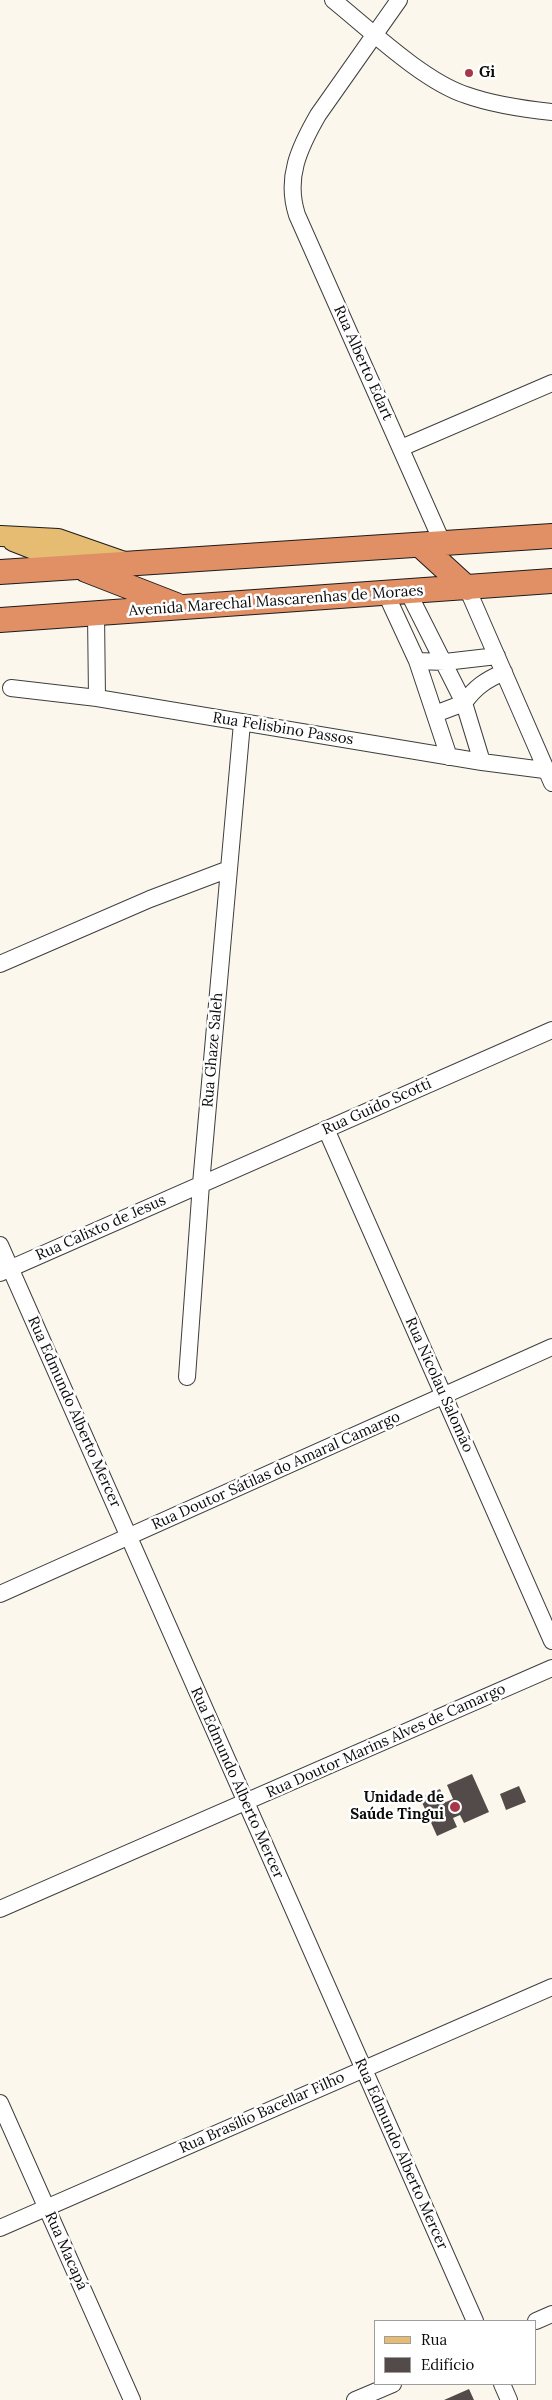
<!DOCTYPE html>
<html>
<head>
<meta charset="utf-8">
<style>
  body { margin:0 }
  #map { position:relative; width:552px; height:2400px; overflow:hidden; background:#fcf7ec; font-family:Lora,serif }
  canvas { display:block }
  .legend { position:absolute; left:374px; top:2320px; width:162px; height:65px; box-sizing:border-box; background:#fff; border:1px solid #9d9d9d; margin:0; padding:6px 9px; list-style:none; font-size:15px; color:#0b0b0b }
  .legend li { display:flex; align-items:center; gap:10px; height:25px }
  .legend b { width:25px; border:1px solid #9d9d9d }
</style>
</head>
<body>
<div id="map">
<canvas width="552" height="2400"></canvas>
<ul class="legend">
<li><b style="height:6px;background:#e6bc72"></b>Rua</li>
<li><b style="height:14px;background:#524b49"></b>Edifício</li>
</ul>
</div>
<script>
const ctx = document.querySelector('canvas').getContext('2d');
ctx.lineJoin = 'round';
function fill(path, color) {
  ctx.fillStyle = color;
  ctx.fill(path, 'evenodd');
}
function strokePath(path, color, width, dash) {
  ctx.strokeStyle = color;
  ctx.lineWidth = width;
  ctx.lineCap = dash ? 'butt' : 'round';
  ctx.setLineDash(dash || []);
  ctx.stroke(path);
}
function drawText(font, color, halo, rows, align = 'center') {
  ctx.font = font + ' Lora,serif';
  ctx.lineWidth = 5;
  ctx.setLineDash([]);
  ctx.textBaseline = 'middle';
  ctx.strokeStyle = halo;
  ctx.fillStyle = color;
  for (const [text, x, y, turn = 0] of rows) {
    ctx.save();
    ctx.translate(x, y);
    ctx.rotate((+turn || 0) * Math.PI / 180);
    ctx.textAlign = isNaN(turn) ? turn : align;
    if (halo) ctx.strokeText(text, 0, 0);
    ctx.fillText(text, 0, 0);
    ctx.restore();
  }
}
fill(new Path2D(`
  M472,1774L489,1812L464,1823L460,1815L453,1818L457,1827L437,1836L420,1798L440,1789L446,1802L453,1799L447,1785Z
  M519,1786L526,1802L506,1810L500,1794Z
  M469,2389L474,2400H444Z`), '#524b49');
const minor = new Path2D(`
  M333,0C369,29 423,81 466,95C494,105 523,109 552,112
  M399,0L318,115C299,148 285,178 297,215L443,544
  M401,448L552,383
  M467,588L552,783
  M408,592L464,703L435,714
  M386,594L417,661L449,757
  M96,614L97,698L482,762L552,771
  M417,661L445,662L497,656
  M11,688L97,698
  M482,762L464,703C475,687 486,680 504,672
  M0,964L150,899L229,869
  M326,1129L552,1641
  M0,1245L475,2321
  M0,1273L552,1030
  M187,1377L201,1184L242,723
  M0,1594L552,1347
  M0,1909L552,1668
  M0,2103L132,2400
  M0,2228L552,1987
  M536,2321L552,2314
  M502,2384L509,2400
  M355,2400L393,2384`);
const major = new Path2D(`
  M1,536L58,539L127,563
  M13,541L77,566`);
const highway = new Path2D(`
  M420,545L467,588
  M86,570L176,605
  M0,572L552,536
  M0,620L552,581`);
strokePath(minor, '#3e3e3e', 18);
strokePath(major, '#1c1c1c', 22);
strokePath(highway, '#1c1c1c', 26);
strokePath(minor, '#fff', 16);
strokePath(major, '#e6bc72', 20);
strokePath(highway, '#e18f65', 24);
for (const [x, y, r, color] of [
  [469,73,5,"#a83649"],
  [455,1807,6,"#a83649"]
]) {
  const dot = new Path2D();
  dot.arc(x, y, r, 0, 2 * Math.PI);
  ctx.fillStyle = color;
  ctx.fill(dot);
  strokePath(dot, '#fff', 2);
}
drawText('bold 15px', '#0b0b0b', '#fff', [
  ["Gi",479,73],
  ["Unidade de",444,1798,"right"],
  ["Saúde Tingui",444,1815,"right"]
], 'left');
drawText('15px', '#0b0b0b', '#fff', [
  ["Rua Alberto Edart",363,363,66],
  ["Avenida Marechal Mascarenhas de Moraes",276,601,-4],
  ["Rua Felisbino Passos",283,729,9],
  ["Rua Ghaze Saleh",213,1050,-85],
  ["Rua Guido Scotti",377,1107,-24],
  ["Rua Calixto de Jesus",101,1228,-24],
  ["Rua Nicolau Salomão",439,1385,66],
  ["Rua Edmundo Alberto Mercer",74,1412,66],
  ["Rua Doutor Sátilas do Amaral Camargo",276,1471,-24],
  ["Rua Doutor Marins Alves de Camargo",386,1741,-24],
  ["Rua Edmundo Alberto Mercer",237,1783,66],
  ["Rua Brasílio Bacellar Filho",262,2113,-24],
  ["Rua Edmundo Alberto Mercer",401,2154,66],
  ["Rua Macapá",66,2251,66]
]);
</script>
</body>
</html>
